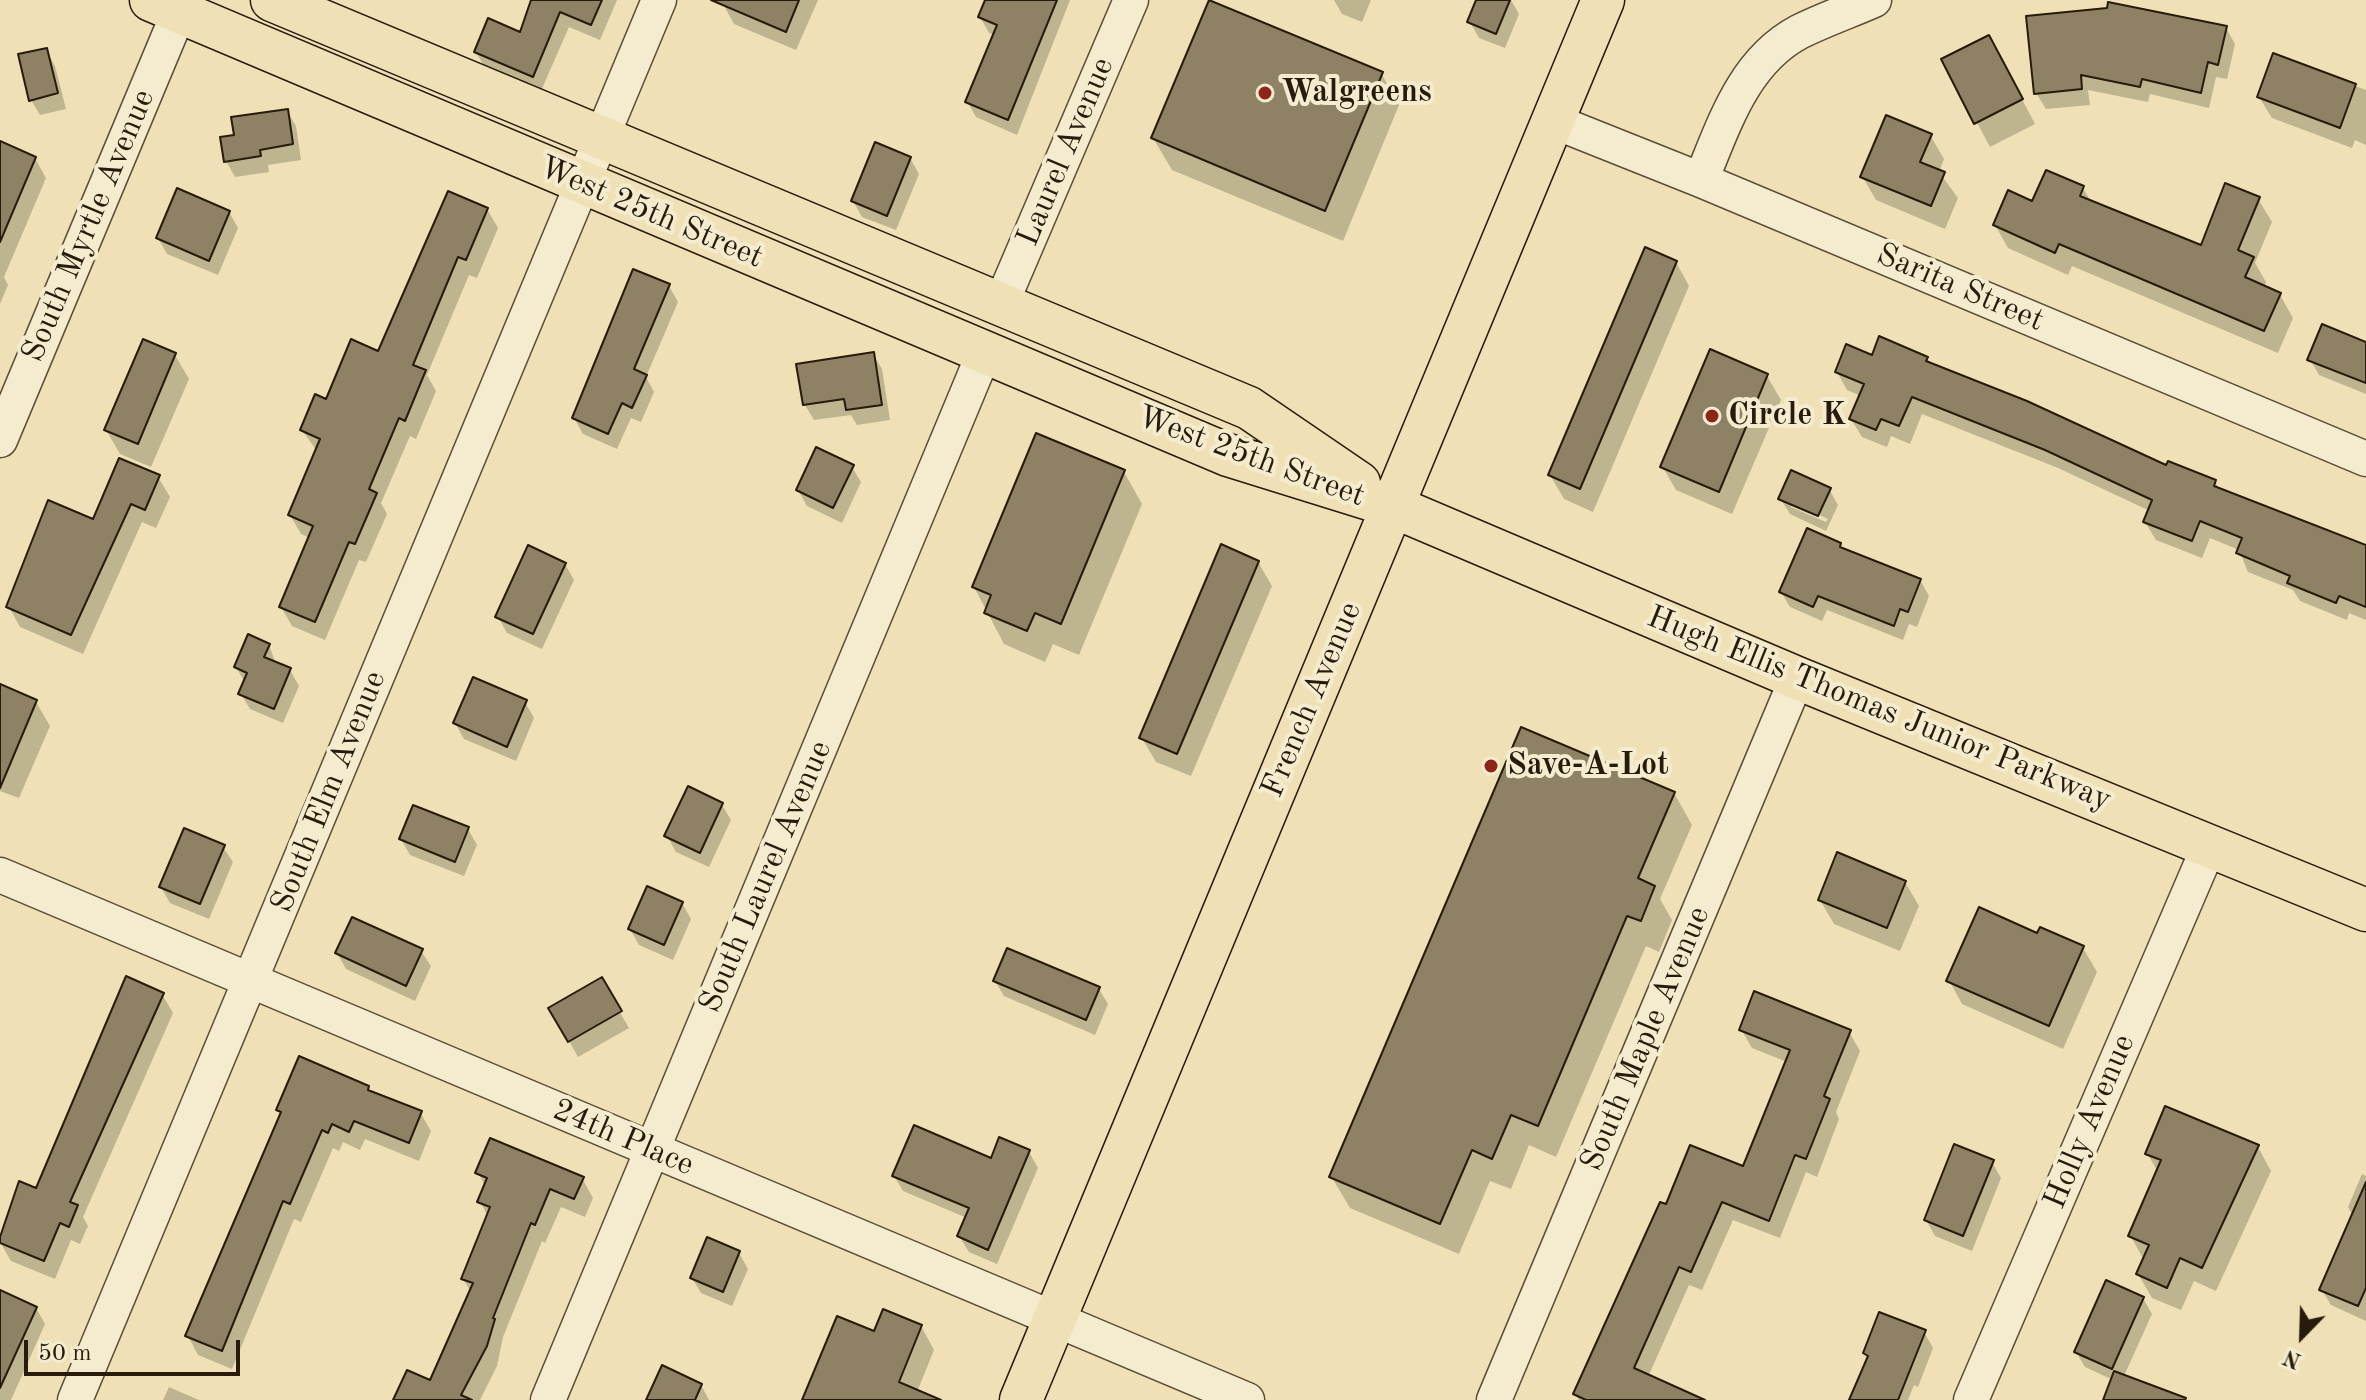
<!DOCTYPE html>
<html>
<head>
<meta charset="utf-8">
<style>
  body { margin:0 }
  #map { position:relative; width:2366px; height:1400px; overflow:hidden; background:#efe1b5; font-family:"Old Standard TT",serif }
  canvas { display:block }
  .north { position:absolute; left:2262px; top:1296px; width:80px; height:80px; -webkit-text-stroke:6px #f5eccf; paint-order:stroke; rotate:203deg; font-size:22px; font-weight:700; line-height:32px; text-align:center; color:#281b0c }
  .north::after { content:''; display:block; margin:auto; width:28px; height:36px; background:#281b0c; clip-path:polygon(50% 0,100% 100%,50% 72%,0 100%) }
  .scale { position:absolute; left:24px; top:1340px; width:216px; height:36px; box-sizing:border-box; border:4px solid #281b0c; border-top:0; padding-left:10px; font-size:24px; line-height:28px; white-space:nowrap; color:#281b0c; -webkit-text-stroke:6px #f5eccf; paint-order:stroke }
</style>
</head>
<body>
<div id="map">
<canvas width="2366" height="1400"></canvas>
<div class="north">N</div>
<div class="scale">50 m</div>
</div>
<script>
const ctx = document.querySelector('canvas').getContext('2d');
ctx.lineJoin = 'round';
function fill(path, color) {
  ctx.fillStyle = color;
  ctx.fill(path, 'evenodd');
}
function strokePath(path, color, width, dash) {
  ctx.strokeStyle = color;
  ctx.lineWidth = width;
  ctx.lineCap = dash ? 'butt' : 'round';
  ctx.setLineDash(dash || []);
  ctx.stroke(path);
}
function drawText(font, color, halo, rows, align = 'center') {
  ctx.font = font + ' "Old Standard TT",serif';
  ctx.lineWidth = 8;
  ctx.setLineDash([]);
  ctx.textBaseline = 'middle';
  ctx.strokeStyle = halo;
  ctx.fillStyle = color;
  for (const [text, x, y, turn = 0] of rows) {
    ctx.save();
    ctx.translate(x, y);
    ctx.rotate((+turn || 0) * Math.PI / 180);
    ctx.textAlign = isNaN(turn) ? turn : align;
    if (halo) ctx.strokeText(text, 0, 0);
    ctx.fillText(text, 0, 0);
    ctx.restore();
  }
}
fill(new Path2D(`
  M535,0H617L600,40L569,27L541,91L485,68L476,52L521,34Z
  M725,0H818L796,50L734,24L723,4Z
  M987,0H1070L1017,135L976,117L967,101L995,35L989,33L980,17Z
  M1334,0H1371L1362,22L1342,14Z
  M1479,0H1511L1519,14L1505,48L1479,38L1470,22Z
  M2029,17L2226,28L2235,44L2227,79L2216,77L2209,108L2150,94L2148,102L2088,90L2090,105L2046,109L2036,93Z
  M46,50L55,66L66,109L40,115L31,100Z
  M2274,56L2366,90V145L2355,140L2352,148L2272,118L2259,97Z
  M1944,60L2002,61L2035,124L1990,147Z
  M1381,73L1399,105L1343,241L1172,170L1153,138Z
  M287,111L296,126L301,160L268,165L269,172L235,177L226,161L237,137Z
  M1930,135L1944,159L1939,172L1958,198L1945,229L1876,200L1862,176Z
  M0,157L35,158L46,178L4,277L8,285L0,304Z
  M910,158L919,174L896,230L862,217L853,201Z
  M2083,188L2091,202L2202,247L2258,199L2272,222L2255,263L2266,282L2264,288L2280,295L2293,318L2278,353L2072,266L2068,275L2008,248L1995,225L2033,204Z
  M487,209L498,228L477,278L469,275L427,375L436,391L416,439L410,436L381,503L387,514L366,562L359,560L325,640L292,626L281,607L310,538L301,534L290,515L317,451L302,430L379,353Z
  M229,212L238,228L218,275L167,254L158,238Z
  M1676,262L1689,286L1593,512L1564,499L1550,475Z
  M669,286L678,302L646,377L654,392L641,422L631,418L617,449L583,434L574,418Z
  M2366,344V394L2319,375L2310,359Z
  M873,354L882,369L890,420L857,425L851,415L814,420L805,405L799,365Z
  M175,355L189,379L151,467L120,454L106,430Z
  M1873,358H1927L1931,365L2167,468L2215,482L2220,490L2366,548V620L2349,613L2347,620L2300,601L2293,590L2248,572L2239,550L2210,538L2202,558L2156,540L2145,522L2150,511L2058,468L1922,414L1910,444L1891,436L1887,447L1862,437L1851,419L1861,396L1847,390L1837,372Z
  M1767,376L1781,400L1732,514L1676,490L1662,466Z
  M852,467L861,482L842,523L807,506L798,490Z
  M1124,472L1142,504L1079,655L1053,644L1045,662L1004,644L974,587Z
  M158,477L170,497L156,528L142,522L83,654L20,627L9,607L94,522Z
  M1829,489L1838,505L1826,531L1790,514L1780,498ZM1791,502L1828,519L1826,522L1791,507Z
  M1840,545L1843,551L1920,580L1929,596L1917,627L1909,624L1903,640L1827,610L1822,621L1790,607L1781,592Z
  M1258,562L1272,586L1191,776L1156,762L1142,738Z
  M565,564L574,580L542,649L507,633L498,617Z
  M269,645L276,664L290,670L299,686L283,723L250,709L241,694L245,683L236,667Z
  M0,687L36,702L50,726L19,798L0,791Z
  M525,702L534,718L516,761L464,739L455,723Z
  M1674,793L1692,825L1660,899L1672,920L1659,952L1646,946L1556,1157L1529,1145L1511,1189L1490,1181L1459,1254L1350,1208L1331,1176Z
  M722,805L731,820L709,867L676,852L667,836Z
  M468,829L477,845L464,876L410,855L401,839Z
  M223,847L233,862L209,919L170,903L161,887Z
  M1905,882L1919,906L1900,951L1834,924L1820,900Z
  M682,903L691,919L673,960L639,945L630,929Z
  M2038,936L2083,948L2097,972L2063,1049L1962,1004L1949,980Z
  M421,951L431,966L415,1001L346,969L337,953Z
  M601,980L629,1028L578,1057L551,1009Z
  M995,981L1099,989L1108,1004L1095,1035L1004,996Z
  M162,994L173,1013L83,1217L88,1226L80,1244L71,1240L55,1279L11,1261L0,1242Z
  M1741,1029L1849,1032L1860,1051L1836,1112L1839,1119L1817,1177L1806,1172L1780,1238L1733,1220L1702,1290L1689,1285L1648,1377L1676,1400H1579L1575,1394L1667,1207L1744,1169L1787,1062L1752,1048Z
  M368,1088L371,1093L420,1112L431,1131L419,1161L365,1139L360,1150L343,1142L339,1151L333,1148L301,1222L294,1219L232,1369L198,1355L188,1336L281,1116L278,1110Z
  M2258,1147L2271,1171L2216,1291L2194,1281L2181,1310L2152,1298L2138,1274L2144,1260L2130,1235L2158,1172L2147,1153Z
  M1029,1152L1038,1168L997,1264L969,1252L959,1236L967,1218L903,1191L894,1176Z
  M1992,1162L2001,1178L1972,1251L1935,1236L1926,1220Z
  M478,1173L582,1178L593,1198L585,1217L561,1207L545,1243L542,1241L503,1337L497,1366L480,1400H395L431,1383L471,1292L463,1279L488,1217L480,1201L486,1187Z
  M2362,1174L2366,1176V1321L2331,1305L2322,1290L2353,1216L2348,1207Z
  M739,1253L748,1269L732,1306L701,1293L692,1278Z
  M0,1292L36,1308L45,1324L11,1400H0Z
  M2143,1298L2152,1314L2124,1376L2161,1400H2105L2113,1380L2085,1367L2076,1352Z
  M921,1326L934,1350L917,1392L932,1400H805L875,1334Z
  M1924,1332L1933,1348L1918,1387L1914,1385L1908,1400H1851L1868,1359L1865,1353Z
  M701,1385L709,1400H648Z
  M169,1387L199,1400H163Z`), '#0003');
const building = new Path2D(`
  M531,0H602L591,25L560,12L533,77L474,52L488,18L520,32Z
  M711,0H799L786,32Z
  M985,0H1057L1008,120L965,102L997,25L978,17Z
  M1209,0L1383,72L1325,211L1151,138Z
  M1476,0H1510L1496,34L1467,22Z
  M2108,2L2227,26L2218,65L2208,62L2201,93L2142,79L2140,87L2081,75L2082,89L2034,94L2026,16L2107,8Z
  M1989,35L2023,99L1974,124L1941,59Z
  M47,48L58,93L29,101L18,54Z
  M2273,53L2356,84L2340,128L2257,97Z
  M288,109L293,144L260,150L261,156L224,162L220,137L234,135L231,117Z
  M1886,115L1932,134L1920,162L1945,172L1931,206L1860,177Z
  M0,141L36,157L0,242Z
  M875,142L911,157L887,216L851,201Z
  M2046,170L2084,186L2080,196L2201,245L2225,183L2260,197L2238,250L2254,257L2245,277L2281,293L2264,331L2059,244L2055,253L1993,225L2008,190L2032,201Z
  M177,188L230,211L209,261L156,238Z
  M448,191L488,208L466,260L458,257L413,365L426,370L405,421L399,418L369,489L377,493L355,544L349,542L315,622L279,607L313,526L288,515L320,439L300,430L315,394L326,399L351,339L378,351Z
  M1645,247L1677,261L1580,489L1548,475Z
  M633,269L670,284L634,369L647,375L632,408L622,403L608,434L572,418Z
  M2322,324L2366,342V383L2307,360Z
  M1879,336L1928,357L1926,361L2027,401L2166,465L2168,461L2216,480L2214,486L2366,545V607L2339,596L2336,603L2287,583L2290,576L2236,553L2242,538L2200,521L2192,541L2143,522L2152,500L2045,450L1912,397L1899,426L1881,419L1876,430L1849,419L1864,384L1835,372L1846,344L1872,355Z
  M143,339L176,353L138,444L104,430Z
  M1710,349L1768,374L1719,492L1660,467Z
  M874,352L882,405L846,410L844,399L803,405L796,364Z
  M1036,433L1125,470L1061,624L1035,613L1027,631L984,613L991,595L972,587Z
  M816,447L854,465L833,508L796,490Z
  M119,458L160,475L145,510L131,504L71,635L6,607L48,500L93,519Z
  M1791,470L1831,488L1818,516L1778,499Z
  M1807,528L1841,543L1840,547L1921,579L1908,612L1900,609L1894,626L1818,596L1813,607L1779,592Z
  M1221,544L1259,561L1177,754L1139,738Z
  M528,545L566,563L533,634L495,617Z
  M248,634L270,644L264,657L291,668L274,709L238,694L247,673L234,667Z
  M473,677L527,700L507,747L453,723Z
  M0,684L37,700L0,788Z
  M1521,727L1675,792L1638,878L1655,886L1641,921L1627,916L1538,1126L1511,1115L1492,1159L1472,1150L1440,1224L1329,1177Z
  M688,786L723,803L700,853L664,836Z
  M413,805L469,827L455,862L399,839Z
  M184,828L225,845L200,904L159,887Z
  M1837,852L1906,881L1887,928L1818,900Z
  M647,886L683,902L664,945L628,929Z
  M1979,907L2037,933L2040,927L2084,946L2049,1026L1946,981Z
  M352,917L423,949L406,986L335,953Z
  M1007,948L1100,987L1086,1020L993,981Z
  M126,976L164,993L70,1202L78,1205L69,1227L60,1223L44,1261L0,1243V1237L19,1181L36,1188Z
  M602,977L622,1011L568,1042L548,1008Z
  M1754,991L1851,1030L1824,1096L1830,1099L1806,1159L1795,1155L1769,1221L1722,1202L1691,1272L1679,1267L1634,1368L1705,1400H1586L1573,1394L1660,1202L1666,1204L1690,1145L1743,1166L1790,1050L1739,1030Z
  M299,1056L369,1086L368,1090L422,1111L409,1143L354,1121L349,1132L332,1124L328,1133L322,1130L290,1204L283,1201L222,1351L185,1336L281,1112L276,1110Z
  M2165,1106L2259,1145L2202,1268L2180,1258L2167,1288L2136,1274L2149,1245L2128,1236L2161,1160L2145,1154Z
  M914,1125L991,1158L999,1137L1030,1150L988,1250L957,1236L969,1208L892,1176Z
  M490,1138L584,1177L574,1199L550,1189L535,1225L531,1223L493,1318L495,1319L487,1346L461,1395L472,1400H393L407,1370L430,1380L473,1283L461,1279L490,1207L477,1202L487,1178L475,1173Z
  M1954,1144L1994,1160L1963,1236L1924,1220Z
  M2366,1182V1288L2358,1306L2319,1290Z
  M707,1237L740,1251L723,1292L690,1278Z
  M2106,1280L2144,1297L2112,1369L2074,1352Z
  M0,1290L37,1307L0,1388Z
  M883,1309L922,1325L899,1382L941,1400H802L837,1316L874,1331Z
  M1879,1312L1926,1330L1898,1400H1849L1868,1356L1863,1353Z
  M662,1365L702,1384L695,1400H646Z
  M2114,1371L2186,1398L2185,1400H2103Z`);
fill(building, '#8f8264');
strokePath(building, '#281b0c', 2);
const minor = new Path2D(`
  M1553,121L1701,180L2366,459
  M1701,180C1724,125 1743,62 1799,32C1823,20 1849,11 1874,0
  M1001,304L1131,0
  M0,440L179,12
  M0,875L1247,1400
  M75,1400L659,0
  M548,1400L984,353
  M1494,1400L1797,678
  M1971,1400L2210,844`);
const major = new Path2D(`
  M151,0L1228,455L1392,506L1797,678L2366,910
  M272,0L1249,408L1359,483
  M1021,1400L1603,0`);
strokePath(minor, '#5a4c36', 37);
strokePath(major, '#281b0c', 45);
strokePath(minor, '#f5eccf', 34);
strokePath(major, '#efe1b5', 42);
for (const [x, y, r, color] of [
  [1265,93,8,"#8f2418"],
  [1712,416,8,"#8f2418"],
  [1491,766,8,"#8f2418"]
]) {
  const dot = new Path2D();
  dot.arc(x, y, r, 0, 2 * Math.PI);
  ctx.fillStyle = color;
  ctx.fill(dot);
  strokePath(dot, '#f5eccf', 3);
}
drawText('bold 32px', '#281b0c', '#f5eccf', [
  ["Walgreens",1281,93],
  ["Circle K",1728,416],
  ["Save-A-Lot",1507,766]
], 'left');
drawText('32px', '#281b0c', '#f5eccf', [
  ["Laurel Avenue",1066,152,-67],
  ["West 25th Street",651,213,23],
  ["South Myrtle Avenue",89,226,-67],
  ["Sarita Street",1960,288,23],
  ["West 25th Street",1251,457,20],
  ["French Avenue",1312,700,-67],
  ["Hugh Ellis Thomas Junior Parkway",1879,709,22],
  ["South Elm Avenue",329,792,-68],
  ["South Laurel Avenue",766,877,-67],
  ["South Maple Avenue",1646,1039,-67],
  ["Holly Avenue",2090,1122,-67],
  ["24th Place",623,1138,23]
]);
</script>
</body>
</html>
